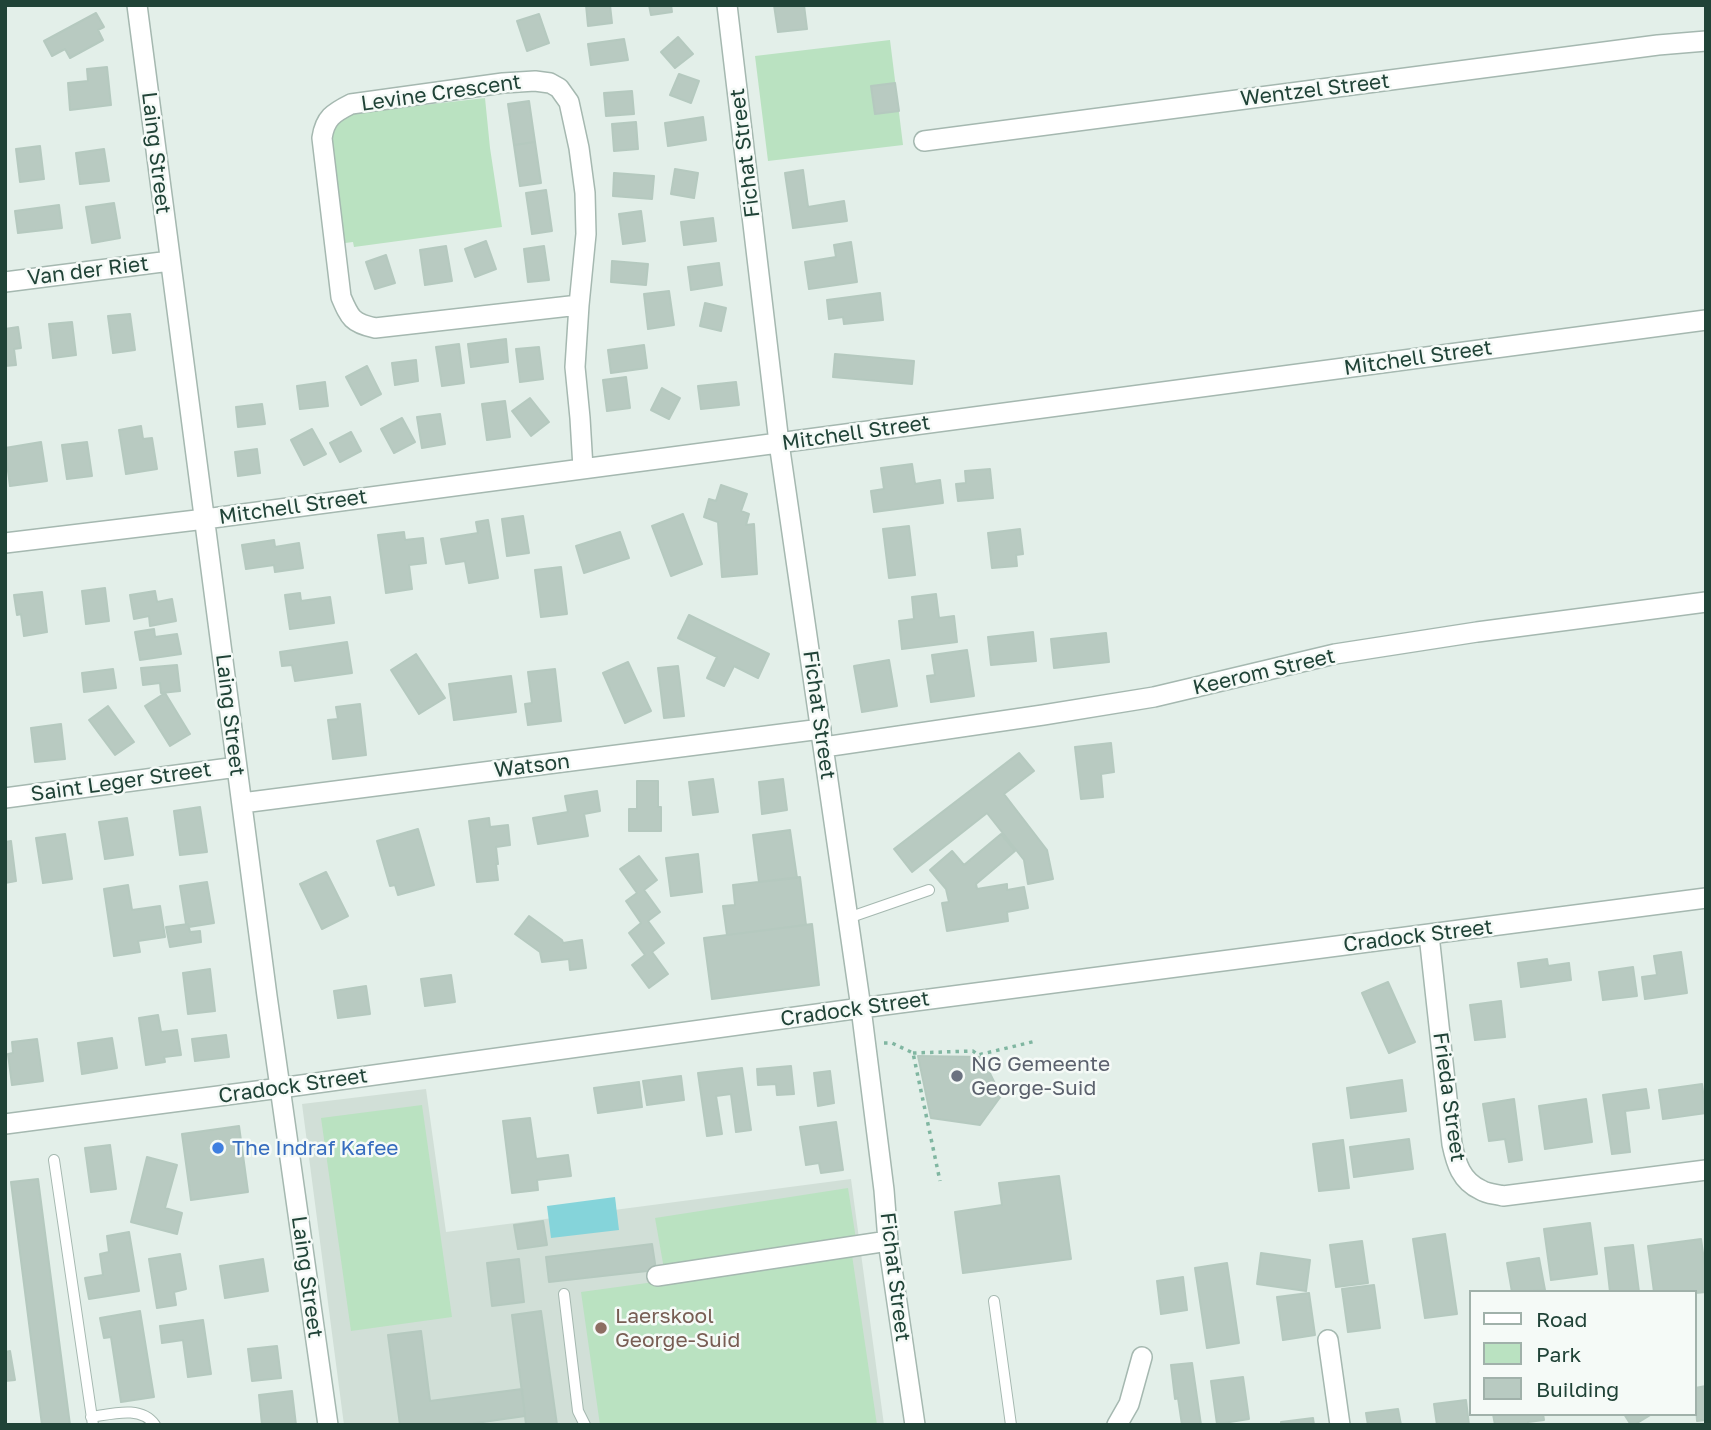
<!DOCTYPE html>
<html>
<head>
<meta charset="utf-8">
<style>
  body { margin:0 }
  #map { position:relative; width:1711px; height:1430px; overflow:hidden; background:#e3efe9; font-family:"Golos Text",sans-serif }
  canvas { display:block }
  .frame { position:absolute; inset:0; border:7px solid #204337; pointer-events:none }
  .legend { position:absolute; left:1469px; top:1290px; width:228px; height:126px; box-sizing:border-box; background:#f5faf7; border:2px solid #a0b1aa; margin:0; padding:9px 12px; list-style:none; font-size:21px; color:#204337 }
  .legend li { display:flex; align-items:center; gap:14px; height:35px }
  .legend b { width:35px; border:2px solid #a0b1aa }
</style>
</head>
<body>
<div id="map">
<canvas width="1711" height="1430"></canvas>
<div class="frame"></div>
<ul class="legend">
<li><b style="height:9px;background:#fff"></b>Road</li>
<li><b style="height:19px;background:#bae2c1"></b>Park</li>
<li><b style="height:19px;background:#b8cac1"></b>Building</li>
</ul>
</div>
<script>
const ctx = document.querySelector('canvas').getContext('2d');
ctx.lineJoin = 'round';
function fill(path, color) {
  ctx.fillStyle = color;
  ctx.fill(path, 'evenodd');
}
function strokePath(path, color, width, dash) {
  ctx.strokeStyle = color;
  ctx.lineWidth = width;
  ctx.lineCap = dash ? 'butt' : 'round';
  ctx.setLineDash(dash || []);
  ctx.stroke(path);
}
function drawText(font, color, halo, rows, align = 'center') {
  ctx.font = font + ' "Golos Text",sans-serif';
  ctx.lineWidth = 5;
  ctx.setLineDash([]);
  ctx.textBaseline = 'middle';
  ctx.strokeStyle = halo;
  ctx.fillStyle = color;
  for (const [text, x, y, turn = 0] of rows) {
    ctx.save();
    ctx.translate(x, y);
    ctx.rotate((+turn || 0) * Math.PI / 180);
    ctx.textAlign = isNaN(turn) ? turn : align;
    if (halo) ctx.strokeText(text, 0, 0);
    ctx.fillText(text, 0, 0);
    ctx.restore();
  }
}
fill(new Path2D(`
  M426,1089L446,1232L851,1179L884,1425H344L302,1104Z`), '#d1dfd7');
fill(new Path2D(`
  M890,40L903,145L768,161L755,56Z
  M485,98L490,148L502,227L354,247L353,242L345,243L330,139C336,124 339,119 355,113Z
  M422,1105L452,1317L351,1331L321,1118Z
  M848,1188L856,1239L664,1269L655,1218Z
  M852,1255L877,1425H600L581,1292Z`), '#bae2c1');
fill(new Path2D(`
  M615,1197L619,1230L551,1238L547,1206Z`), '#85d4da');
const building = new Path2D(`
  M586,5H610L612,23L588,26Z
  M649,5H671L672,12L651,15Z
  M774,5H804L807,29L778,32Z
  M96,13L104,27L98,30L103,40L70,58L65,49L52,56L44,41Z
  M539,14L549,43L527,51L517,21Z
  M678,37L693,54L675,68L661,52Z
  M624,39L628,60L591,65L588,44Z
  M107,67L111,105L70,110L68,83L88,81L87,69Z
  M679,74L699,81L691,103L670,95Z
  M895,83L899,111L875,114L871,86Z
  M632,91L634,114L606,116L604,93Z
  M529,101L535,142L514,145L508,104Z
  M703,117L706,140L668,146L665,123Z
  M636,122L638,149L614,151L612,124Z
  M535,142L541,183L520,186L514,145Z
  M40,146L44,179L20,182L16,149Z
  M104,149L109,181L80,184L76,153Z
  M675,169L698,173L694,198L671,194Z
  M803,170L808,207L844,201L847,221L793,228L785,173Z
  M614,173L654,176L652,199L613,196Z
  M546,190L552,231L532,234L526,193Z
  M114,203L120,238L92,243L86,207Z
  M59,205L62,228L18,233L15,211Z
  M641,211L645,241L623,244L619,214Z
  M713,218L716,241L684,245L681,222Z
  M486,241L496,269L475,277L465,249Z
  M851,242L857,282L809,289L805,262L836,257L834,245Z
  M446,246L452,281L425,285L420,250Z
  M544,246L549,280L528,282L524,249Z
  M386,255L395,283L375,289L366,262Z
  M612,261L648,264L646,285L611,282Z
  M719,263L722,285L691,290L688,267Z
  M669,291L674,325L648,329L644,294Z
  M880,293L883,320L844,324L843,317L829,319L827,300Z
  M705,303L726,308L721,331L700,326Z
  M130,314L135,350L113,353L108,316Z
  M72,322L76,355L53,358L49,324Z
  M18,327L21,348L14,349L16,365L5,366V329Z
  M506,339L508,362L471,367L468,344Z
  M459,344L464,383L442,386L436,347Z
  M644,345L647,368L611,373L608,350Z
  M539,347L543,379L520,382L516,349Z
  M835,354L914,361L912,384L833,377Z
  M416,360L418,381L395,385L392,363Z
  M367,366L381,394L361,405L346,377Z
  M626,377L630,408L607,411L603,380Z
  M325,382L328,406L300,409L297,386Z
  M736,382L739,405L701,409L698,386Z
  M662,388L680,398L669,419L651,410Z
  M530,398L549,422L531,436L512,411Z
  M505,401L510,437L487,440L482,404Z
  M262,404L265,424L238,427L236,407Z
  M440,414L445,444L422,448L417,417Z
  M402,418L415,442L394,453L381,429Z
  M141,426L143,439L152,438L157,469L126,474L119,430Z
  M312,429L326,454L304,465L291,440Z
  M351,432L361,451L340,462L330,443Z
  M41,442L47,481L10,486L5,448Z
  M87,442L92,476L67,479L62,445Z
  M257,449L260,473L238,476L235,452Z
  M912,464L915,484L940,480L943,503L874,512L871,491L884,489L881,468Z
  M990,469L993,498L958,501L956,484L966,483L965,471Z
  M721,485L747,494L741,511L749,514L746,525L754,524L757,574L722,577L718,522L704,517L709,499L716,501Z
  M683,514L702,564L671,576L652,526Z
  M523,516L529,553L507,556L502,519Z
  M488,520L498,578L469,583L465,561L446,564L441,539L478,533L476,522Z
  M909,526L915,575L889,578L883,529Z
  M1020,529L1023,554L1016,555L1017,566L992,568L988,533Z
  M404,532L405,540L423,538L426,563L409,565L412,589L386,593L378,535Z
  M620,532L629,558L584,573L576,546Z
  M274,540L275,547L299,543L303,568L275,572L274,565L246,569L242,545Z
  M561,567L567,614L541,617L535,570Z
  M105,588L109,621L86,624L82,591Z
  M155,591L157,602L172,599L176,621L150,626L149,616L134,619L130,595Z
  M42,592L47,632L24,636L21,614L17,615L14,595Z
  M300,593L301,601L330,597L334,623L290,629L285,595Z
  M936,594L939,618L954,616L957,642L902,649L899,621L914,619L912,597Z
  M689,615L769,654L758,678L734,666L724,686L707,678L717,657L678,638Z
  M154,629L155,637L177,634L181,654L140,660L135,632Z
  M1033,632L1036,661L991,665L988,637Z
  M1106,633L1109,662L1054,668L1051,639Z
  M347,642L352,673L295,681L292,665L282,666L280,652Z
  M967,650L974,696L931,702L927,676L935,675L932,655Z
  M416,654L445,698L419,714L391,670Z
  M889,660L897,706L862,712L854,666Z
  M628,662L651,711L625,723L603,673Z
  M177,665L180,691L161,693L160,683L143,685L141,668Z
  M678,666L684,716L664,718L658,668Z
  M113,669L116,688L84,692L82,673Z
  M555,669L561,721L528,725L525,704L532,703L528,672Z
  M511,676L516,712L454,720L449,684Z
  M165,693L190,734L170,746L145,706Z
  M360,704L366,755L333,759L328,720L338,719L336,707Z
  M108,706L134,742L115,755L89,720Z
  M61,724L65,759L35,762L31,728Z
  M1111,743L1114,772L1101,774L1103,797L1081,799L1075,747Z
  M1019,753L1034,771L1004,794L1047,850L1053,879L1028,884L1024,860L987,813L912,872L894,849Z
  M713,779L718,812L693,815L689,782Z
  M783,779L787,810L762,814L759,782Z
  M637,781H658V807H661V831H629V809H637Z
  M597,791L600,811L584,814L588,836L538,844L533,818L568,812L565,796Z
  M200,807L207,852L180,855L174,811Z
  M127,818L133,855L105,859L99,822Z
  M489,818L490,827L508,825L510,845L496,847L498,864H496L498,880L477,882L469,821Z
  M418,829L434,885L398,895L395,885L390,886L377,841Z
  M790,830L797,878L759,882L753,835Z
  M65,834L72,879L43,883L36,838Z
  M1001,834L1015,851L976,884L977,889L1007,884V890L1024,887L1028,908L1007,912L1008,921L947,931L942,903L949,902L946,889L930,870L952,851L964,865Z
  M11,841L16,881L5,883V842Z
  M698,854L702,892L671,896L666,858Z
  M639,856L657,880L644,890L660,912L648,921L664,943L652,952L668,974L649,988L632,965L645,955L629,933L641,923L626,901L637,893L620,869Z
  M326,872L348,916L322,929L300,884Z
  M800,877L806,925L727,935L723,906L735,905L733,885Z
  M207,882L214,923L189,927L188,924H186L180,886Z
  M128,885L132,910L160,906L165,937L138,941L140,952L114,956L104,889Z
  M529,916L562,940L563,943L582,940L586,968L570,970L569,959L542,962L540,952L515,934Z
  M188,924L190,932L200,931L201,942L170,947L166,927Z
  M812,924L819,985L712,999L704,938Z
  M1681,952L1687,993L1645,999L1642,977L1657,975L1654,956Z
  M1547,959L1548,966L1569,963L1571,980L1521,987L1518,963Z
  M1633,967L1637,996L1603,1000L1599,972Z
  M210,969L215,1011L188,1014L183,973Z
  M451,975L455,1002L425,1006L421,979Z
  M1388,982L1415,1042L1389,1053L1362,993Z
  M366,986L370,1014L338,1018L334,991Z
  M1501,1001L1505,1037L1475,1040L1470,1005Z
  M158,1015L161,1032L177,1030L181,1055L164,1057L165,1062L146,1065L139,1018Z
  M226,1035L229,1057L195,1061L192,1039Z
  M112,1038L117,1068L82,1074L78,1043Z
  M37,1039L43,1081L12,1085L8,1054L13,1053L12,1042Z
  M918,1056L982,1057L1001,1096L980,1125L931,1118Z
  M791,1066L794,1094L777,1095L776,1084L758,1085L757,1069Z
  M742,1068L751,1130L736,1132L731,1094L716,1096L722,1134L707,1136L698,1073Z
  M830,1071L834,1103L818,1106L814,1073Z
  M681,1076L684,1100L647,1105L643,1081Z
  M1402,1080L1406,1111L1351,1118L1347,1088Z
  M639,1082L642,1107L598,1113L594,1088Z
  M1702,1084L1706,1113L1663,1119L1659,1090Z
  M1646,1089L1649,1108L1625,1111L1630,1152L1612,1154L1603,1095Z
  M1514,1099L1522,1160L1509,1162L1505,1139L1489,1141L1483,1104Z
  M1586,1099L1592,1142L1545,1149L1539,1106Z
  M530,1118L536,1159L568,1155L571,1176L537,1180L538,1190L512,1193L503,1121Z
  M836,1122L843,1170L821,1173L819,1163L806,1165L800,1127Z
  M239,1126L248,1192L191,1200L182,1134Z
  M1409,1139L1413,1169L1354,1177L1350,1147Z
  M1343,1140L1349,1188L1319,1191L1313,1144Z
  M110,1145L116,1189L91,1192L85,1148Z
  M147,1157L177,1165L165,1208L182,1213L177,1234L131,1222Z
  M1059,1176L1071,1259L963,1273L955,1212L1002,1205L999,1183Z
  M38,1179L70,1425H42L11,1182Z
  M543,1221L547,1245L518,1249L514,1225Z
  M1590,1223L1597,1274L1551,1280L1544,1229Z
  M129,1232L139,1291L89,1299L85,1278L103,1275L100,1254L109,1252L107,1236Z
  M1445,1234L1457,1314L1425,1318L1413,1239Z
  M1701,1239L1706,1274V1292L1695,1293V1292H1654L1648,1246Z
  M1362,1241L1368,1283L1336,1287L1330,1245Z
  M652,1244L656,1270L549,1282L546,1257Z
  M1633,1245L1639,1292H1610L1605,1248Z
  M1261,1253L1310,1260L1306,1291L1257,1284Z
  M180,1254L186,1289L174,1292L176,1305L157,1308L149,1259Z
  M1539,1258L1545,1290L1512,1292L1507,1263Z
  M263,1259L268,1291L225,1298L220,1266Z
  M519,1259L524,1302L492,1306L487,1263Z
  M1227,1263L1239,1343L1207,1348L1195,1268Z
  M1183,1277L1187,1310L1161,1314L1157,1281Z
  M1374,1285L1380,1328L1348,1332L1342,1289Z
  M1309,1293L1315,1335L1283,1340L1277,1297Z
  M140,1311L154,1397L121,1402L111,1337L104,1338L100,1318Z
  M541,1311L557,1425H526L525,1416L512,1315Z
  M203,1320L211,1374L188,1377L183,1340L162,1343L160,1326Z
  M421,1331L430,1401L522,1389L525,1416L462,1425H400L388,1335Z
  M277,1346L281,1378L252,1381L248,1349Z
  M10,1351L15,1380L5,1381V1352Z
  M1192,1363L1201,1425H1182L1178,1398L1175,1399L1171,1365Z
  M1243,1377L1249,1419L1217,1424L1211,1381Z
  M1706,1386V1420L1697,1421L1695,1388Z
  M292,1391L296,1425H262L259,1395Z
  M1466,1400L1469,1425H1437L1434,1404Z
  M1398,1409L1401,1425H1368L1366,1413Z
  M1493,1414H1543L1544,1420L1528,1422V1425H1495Z
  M1624,1414H1652L1634,1425H1631Z
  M1313,1418L1314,1425H1281V1422Z`);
fill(building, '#b8cac1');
strokePath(building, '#b5c9bf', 2);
const service = new Path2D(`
  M848,918L929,890
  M54,1160L93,1425
  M564,1294L578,1411L585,1425
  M994,1301L1011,1425
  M91,1417C112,1414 141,1405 155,1425`);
const minor = new Path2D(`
  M137,5L267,996L328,1425
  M727,5L779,443L861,1008L884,1190L888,1241L915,1425
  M924,141L1658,45L1706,41
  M5,282L170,261
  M579,305L375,328C352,323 350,318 341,297L322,138C325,118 333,113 351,104L503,83L535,81L550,83L559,88L569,102L579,148L585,193L586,234L579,305L575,367L580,418L583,468
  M5,543L205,519L1706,320
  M824,747L1043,715L1154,697L1335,654L1477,632L1706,602
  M5,798L237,767
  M242,803L821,729
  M1429,935L1452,1144C1456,1163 1461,1181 1481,1190C1487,1194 1496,1194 1503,1196L1706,1170
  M5,1124L280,1088L861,1008L1706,898
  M657,1276L888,1241
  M1328,1340L1340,1425
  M1117,1425L1129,1404L1142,1357`);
strokePath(service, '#a5b8b0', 12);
strokePath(minor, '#a5b8b0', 22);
strokePath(new Path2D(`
  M884,1043H892L913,1053L940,1181
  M913,1053L973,1051L978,1055L1036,1041`), '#80b6a1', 3.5, [3.5, 5]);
strokePath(service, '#fff', 10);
strokePath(minor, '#fff', 19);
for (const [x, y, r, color] of [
  [957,1076,7,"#6b7280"],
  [218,1148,7,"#3f7fe0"],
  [601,1328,7,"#8d6e63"]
]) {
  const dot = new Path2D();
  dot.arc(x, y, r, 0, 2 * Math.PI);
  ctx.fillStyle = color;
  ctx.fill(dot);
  strokePath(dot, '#f5faf7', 2.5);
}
drawText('21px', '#204337', '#f5faf7', [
  ["Wentzel Street",1315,90,-7],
  ["Levine Crescent",441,93,-8],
  ["Laing Street",156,153,83],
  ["Fichat Street",745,153,-97],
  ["Van der Riet",88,271,-7],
  ["Mitchell Street",1418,358,-8],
  ["Mitchell Street",856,433,-8],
  ["Mitchell Street",293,507,-8],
  ["Keerom Street",1264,672,-13],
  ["Laing Street",230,715,83],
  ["Fichat Street",819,715,82],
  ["Watson",532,766,-7],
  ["Saint Leger Street",121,782,-8],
  ["Cradock Street",1418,936,-7],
  ["Cradock Street",855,1009,-8],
  ["Cradock Street",293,1086,-8],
  ["Frieda Street",1449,1097,82],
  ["Laing Street",307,1277,82],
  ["Fichat Street",895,1277,83]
]);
drawText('21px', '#5b616d', '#f5faf7', [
  ["NG Gemeente",971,1064],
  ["George-Suid",971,1088]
], 'left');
drawText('21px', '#366cbe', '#f5faf7', [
  ["The Indraf Kafee",232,1148]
], 'left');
drawText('21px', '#785e54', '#f5faf7', [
  ["Laerskool",615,1316],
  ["George-Suid",615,1340]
], 'left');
</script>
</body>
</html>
